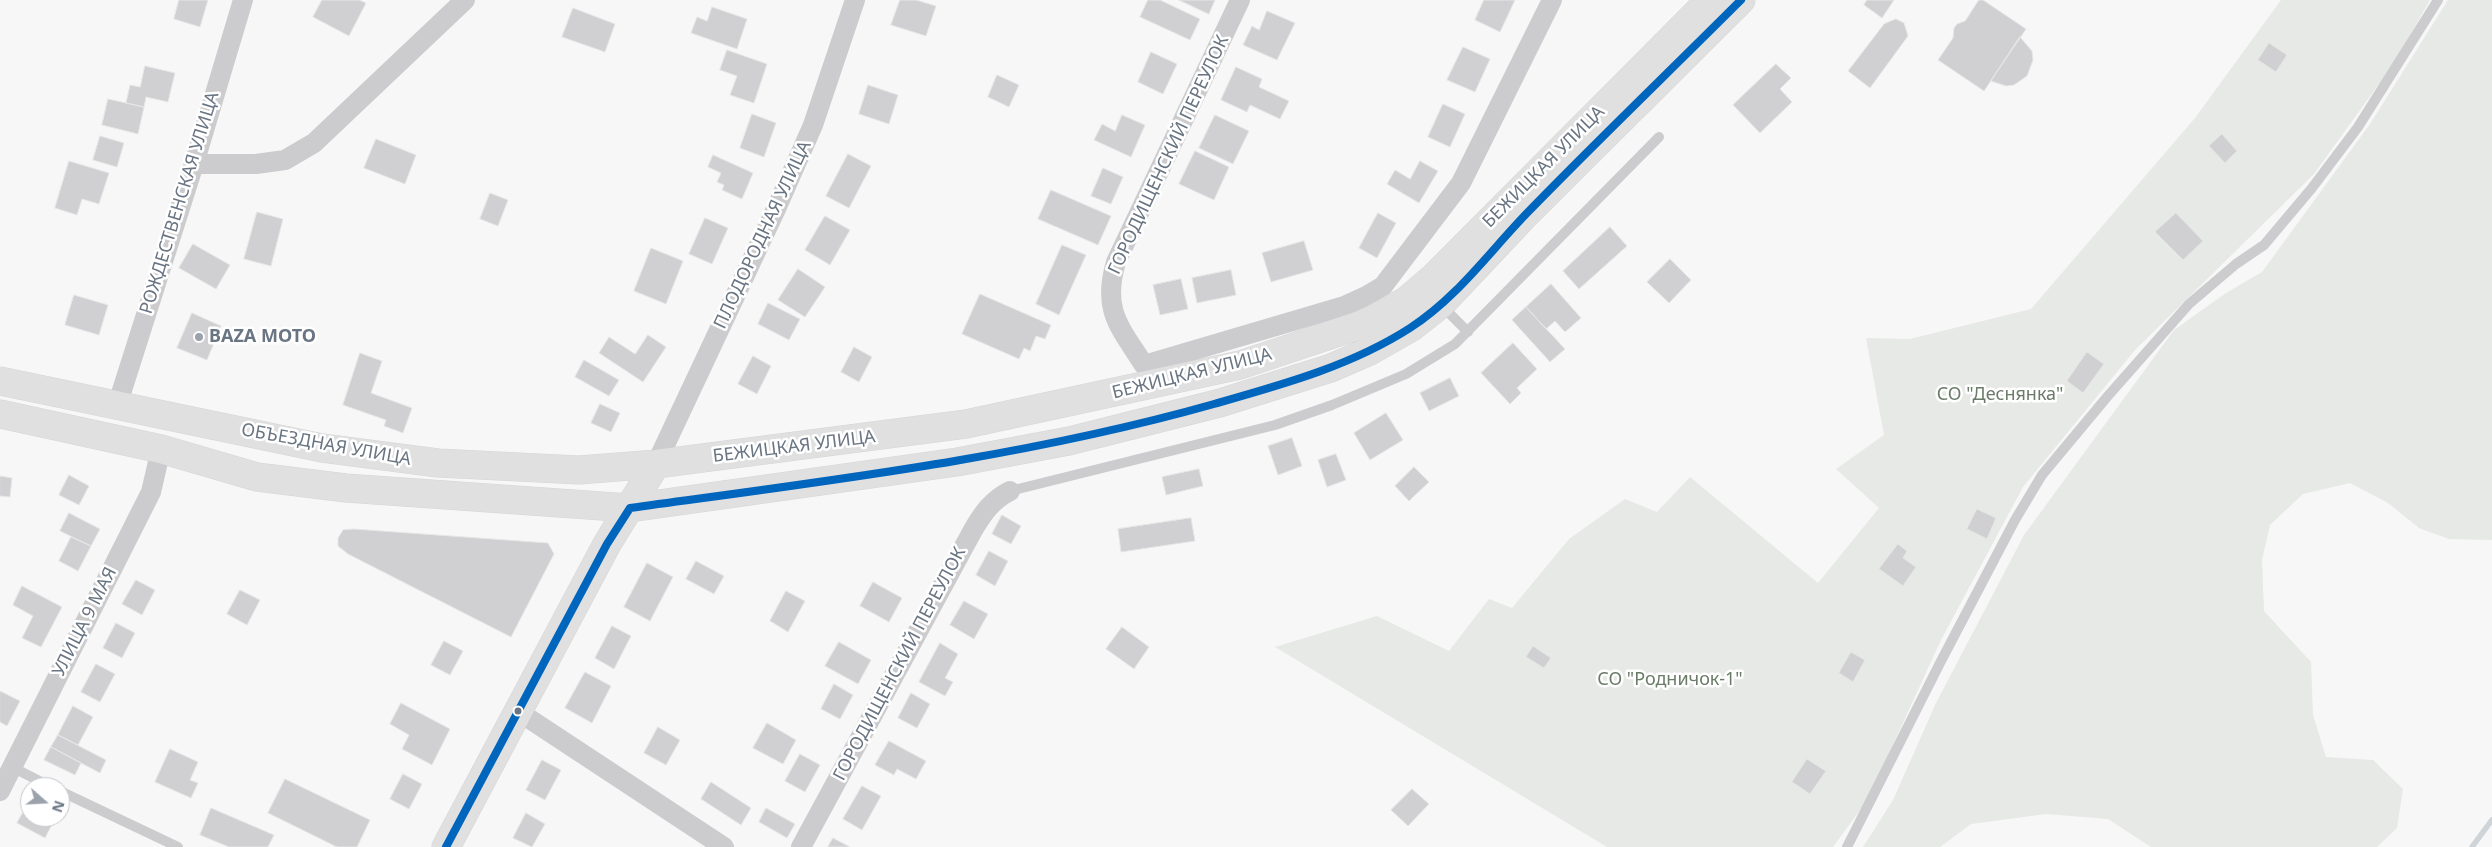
<!DOCTYPE html>
<html>
<head>
<meta charset="utf-8">
<style>
  body { margin:0 }
  #map { position:relative; width:2492px; height:847px; overflow:hidden; background:#f7f7f7; font-family:"Noto Sans",sans-serif }
  canvas { display:block }
  .north { position:absolute; left:20px; top:777px; width:50px; height:50px; box-sizing:border-box; background:#fff; border:1px solid #c3c8cd; border-radius:50%; rotate:109deg; font-size:14px; font-weight:700; line-height:20px; text-align:center; color:#6a7583 }
  .north::after { content:''; display:block; margin:auto; width:18px; height:22px; background:#9ba2ac; clip-path:polygon(50% 0,100% 100%,50% 72%,0 100%) }
</style>
</head>
<body>
<div id="map">
<canvas width="2492" height="847"></canvas>
<div class="north">N</div>
</div>
<script>
const ctx = document.querySelector('canvas').getContext('2d');
ctx.lineJoin = 'round';
function fill(path, color) {
  ctx.fillStyle = color;
  ctx.fill(path, 'evenodd');
}
function strokePath(path, color, width, dash) {
  ctx.strokeStyle = color;
  ctx.lineWidth = width;
  ctx.lineCap = dash ? 'butt' : 'round';
  ctx.setLineDash(dash || []);
  ctx.stroke(path);
}
function drawText(font, color, halo, rows, align = 'center') {
  ctx.font = font + ' "Noto Sans",sans-serif';
  ctx.lineWidth = 5;
  ctx.setLineDash([]);
  ctx.textBaseline = 'middle';
  ctx.strokeStyle = halo;
  ctx.fillStyle = color;
  for (const [text, x, y, turn = 0] of rows) {
    ctx.save();
    ctx.translate(x, y);
    ctx.rotate((+turn || 0) * Math.PI / 180);
    ctx.textAlign = isNaN(turn) ? turn : align;
    if (halo) ctx.strokeText(text, 0, 0);
    ctx.fillText(text, 0, 0);
    ctx.restore();
  }
}
fill(new Path2D(`
  M2281,0H2430L2394,63L2314,174L2135,350L2023,487L1941,640L1868,799L1833,847H1607L1275,647L1377,616L1449,651L1489,599L1512,608L1569,539L1625,499L1657,512L1690,477L1818,583L1879,508L1836,469L1884,435L1866,338L1910,339L2031,309L2195,118Z
  M2448,0H2492V540L2449,539L2419,528L2388,503L2350,483L2303,494L2270,525L2262,560L2264,611L2311,662L2313,715L2326,757L2373,760L2403,789L2397,828L2377,847H2151L2108,819L2046,814L1971,824L1940,847H1863L1893,800L1936,703L2024,535L2174,330L2226,293L2262,272L2370,124Z`), '#e6e9e5');
strokePath(new Path2D(`
  M2472,847L2492,820`), '#cfd4d8', 5.5);
const building = new Path2D(`
  M179,0H208L200,27L174,19Z
  M322,0H359L366,3L349,36L313,17Z
  M900,0H916L936,6L926,36L891,25Z
  M1148,0H1160L1200,19L1190,40L1140,17Z
  M1179,0H1215L1209,14Z
  M1484,0H1515L1500,32L1475,20Z
  M1867,0H1894L1882,18L1864,5Z
  M1979,0H1983L2026,29L1984,91L1938,60L1953,38L1954,28L1957,24L1965,21Z
  M712,7L747,19L737,49L691,33L697,17L707,21Z
  M573,8L615,24L605,52L562,37Z
  M1267,11L1295,23L1277,60L1243,45L1252,26L1259,30Z
  M1896,19L1904,23L1908,36L1870,88L1848,71L1884,24Z
  M2020,37L2032,51L2033,60L2027,76L2014,85L2006,86L1991,81Z
  M2269,43L2287,55L2276,72L2258,60Z
  M1463,47L1490,59L1475,92L1447,80Z
  M727,50L767,64L754,103L730,95L737,76L720,70Z
  M1151,52L1177,64L1163,94L1138,82Z
  M1776,64L1791,78L1780,89L1792,102L1760,133L1733,105Z
  M145,66L175,73L168,102L146,97L144,107L126,103L130,85L140,87Z
  M1236,67L1262,79L1259,87L1289,101L1280,119L1250,105L1247,112L1221,100Z
  M997,75L1019,85L1009,107L988,97Z
  M868,85L898,95L889,124L859,114Z
  M108,99L144,107L138,134L102,125Z
  M1443,104L1465,114L1450,147L1428,137Z
  M752,114L776,123L764,157L740,148Z
  M1122,115L1145,125L1131,157L1094,140L1102,124L1115,131Z
  M1215,115L1249,131L1233,164L1199,148Z
  M2222,134L2237,151L2225,163L2209,146Z
  M100,136L124,143L117,167L93,160Z
  M376,139L416,155L405,184L364,168Z
  M1195,151L1229,167L1214,200L1179,184Z
  M848,154L871,166L849,208L826,196Z
  M713,155L753,173L742,199L722,190L724,185L717,182L721,173L708,167Z
  M69,161L109,173L99,204L82,199L77,215L55,208Z
  M1420,161L1438,171L1419,203L1387,184L1395,170L1410,179Z
  M1103,168L1123,177L1111,204L1091,196Z
  M1051,190L1111,216L1098,245L1038,219Z
  M490,193L508,200L498,226L480,219Z
  M257,212L283,219L271,266L244,259Z
  M1378,213L1396,223L1377,258L1359,248Z
  M2176,213L2203,241L2183,260L2155,232Z
  M825,216L850,230L830,265L805,250Z
  M705,218L728,228L712,264L689,254Z
  M1610,227L1627,246L1579,289L1563,271Z
  M1304,241L1313,270L1271,282L1262,253Z
  M193,244L230,265L216,289L179,268Z
  M1062,245L1086,255L1059,315L1036,304Z
  M651,248L683,261L666,304L634,291Z
  M1670,259L1691,280L1669,303L1647,282Z
  M798,269L825,287L805,317L778,300Z
  M1231,270L1236,295L1197,303L1192,278Z
  M1181,279L1188,309L1160,315L1153,285Z
  M1551,284L1581,318L1565,332L1555,321L1546,329L1526,307Z
  M980,294L1051,325L1045,339L1036,336L1030,351L1024,348L1019,359L962,334Z
  M74,295L108,305L99,335L65,325Z
  M768,303L800,319L789,340L758,324Z
  M1526,307L1565,349L1550,362L1512,320Z
  M192,313L221,326L207,360L177,348Z
  M648,335L666,347L643,382L599,353L609,337L635,354Z
  M1513,343L1537,369L1517,388L1521,393L1510,404L1481,373Z
  M854,347L872,357L859,382L841,372Z
  M2087,352L2104,364L2083,393L2067,381Z
  M360,353L382,361L371,393L412,408L403,433L384,426L386,420L343,405Z
  M753,356L771,366L757,394L738,384Z
  M584,360L619,380L609,396L575,377Z
  M1450,378L1459,396L1429,411L1420,393Z
  M600,404L620,413L611,432L591,423Z
  M1386,413L1403,440L1370,460L1354,433Z
  M1292,438L1302,466L1278,475L1268,446Z
  M1336,454L1346,480L1327,487L1318,460Z
  M1414,467L1429,482L1409,501L1395,486Z
  M1199,469L1203,486L1166,495L1162,477Z
  M69,475L89,486L79,505L59,495Z
  M0,476L12,478L10,497L0,496Z
  M1977,509L1996,518L1987,539L1967,529Z
  M69,513L100,529L91,546L60,531Z
  M1002,515L1021,526L1011,544L992,534Z
  M1191,518L1195,541L1121,552L1118,529Z
  M354,529L548,543L554,554L511,637L348,554L338,546V538L343,530Z
  M71,537L91,546L78,571L59,561Z
  M1898,544L1907,551L1903,558L1916,567L1903,586L1879,569Z
  M989,551L1008,561L995,586L976,575Z
  M696,561L724,576L714,594L686,579Z
  M647,563L673,577L650,621L624,607Z
  M136,580L155,590L142,615L122,604Z
  M873,582L902,598L889,622L860,606Z
  M22,586L62,607L41,647L22,638L33,616L13,605Z
  M240,590L260,600L247,625L227,614Z
  M786,591L805,601L788,632L770,621Z
  M964,601L988,614L974,639L950,625Z
  M116,623L135,633L122,658L103,648Z
  M612,626L631,636L614,669L595,658Z
  M1122,627L1149,647L1134,669L1106,649Z
  M444,641L463,651L450,675L431,665Z
  M839,642L871,660L858,684L825,666Z
  M940,643L958,654L945,678L953,682L945,696L919,682Z
  M1533,646L1551,658L1544,668L1526,657Z
  M1851,652L1865,660L1853,682L1839,673Z
  M96,664L115,674L100,702L81,692Z
  M585,672L611,686L592,723L565,708Z
  M834,684L853,695L840,719L821,709Z
  M0,691L20,701L7,726L0,722Z
  M911,693L930,704L917,728L898,718Z
  M401,703L450,729L432,765L402,749L409,735L390,724Z
  M73,706L93,717L78,745L58,735Z
  M767,723L796,740L783,764L753,748Z
  M658,727L680,740L666,765L644,753Z
  M58,735L106,760L100,773L51,747Z
  M889,741L926,761L916,779L897,769L894,775L875,765Z
  M51,747L81,763L75,775L44,760Z
  M170,749L198,762L190,780L198,783L191,798L155,782Z
  M800,754L820,765L805,792L785,781Z
  M1807,759L1826,771L1810,794L1792,782Z
  M542,760L561,770L545,800L526,790Z
  M403,774L422,784L409,809L390,799Z
  M285,779L370,820L357,847H337L268,813Z
  M711,782L751,808L741,825L701,799Z
  M862,786L881,796L862,830L843,819Z
  M1412,789L1429,804L1408,826L1391,810Z
  M30,800V817H56L45,838L17,823Z
  M211,808L274,835L268,847H229L200,835Z
  M766,808L795,824L787,838L759,822Z
  M526,813L545,824L532,847L513,838Z
  M833,838L850,847H828Z`);
fill(building, '#d0d0d2');
strokePath(building, '#e6e6e6', 1);
const primary = new Path2D(`
  M0,381L322,448L438,463L579,470L656,464L966,424L1240,365L1366,323L1406,301L1434,277L1710,0
  M0,414L161,449L257,477L346,488L630,508L957,462L1069,441L1220,403L1331,368L1370,351L1412,327L1441,304L1523,217L1741,0
  M446,847L607,544L656,464`);
strokePath(primary, '#d4d5d6', 29);
strokePath(new Path2D(`
  M1442,306L1468,332
  M1010,491L1275,425L1332,405L1406,374L1455,344L1659,137
  M12,767L51,787
  M60,791L178,847
  M1847,847L1940,663L2015,520L2042,475L2107,397L2189,304L2236,264L2264,245L2312,188L2358,127L2438,0`), '#ccccce', 10);
strokePath(new Path2D(`
  M1240,0L1116,262C1102,310 1119,326 1144,365L1344,306L1366,296L1383,286L1461,183L1552,0
  M194,164H256L285,160L314,143L465,0
  M117,406L194,164L243,0
  M656,464L776,209L813,125L855,0
  M519,712L724,847
  M0,791L151,492L161,449
  M801,847L973,530C983,513 992,500 1010,491`), '#ccccce', 20);
strokePath(primary, '#e0e0e1', 28);
strokePath(new Path2D(`
  M446,847L607,544L630,508C826,481 1023,458 1214,404C1281,385 1351,366 1410,328C1457,298 1490,251 1528,212C1598,140 1670,71 1741,0`), '#0065bd', 8);
for (const [x, y, r, color] of [
  [199,337,5,"#9ba2ac"],
  [518,711,4.5,"#6a7583"]
]) {
  const dot = new Path2D();
  dot.arc(x, y, r, 0, 2 * Math.PI);
  ctx.fillStyle = color;
  ctx.fill(dot);
  strokePath(dot, '#fff', 2);
}
drawText('18px', '#6a7583', '#fff', [
  ["ГОРОДИЩЕНСКИЙ ПЕРЕУЛОК",1169,155,-65],
  ["БЕЖИЦКАЯ УЛИЦА",1544,167,-45],
  ["РОЖДЕСТВЕНСКАЯ УЛИЦА",180,203,-73],
  ["ПЛОДОРОДНАЯ УЛИЦА",763,235,-65],
  ["БЕЖИЦКАЯ УЛИЦА",1192,374,-14],
  ["ОБЪЕЗДНАЯ УЛИЦА",326,445,10],
  ["БЕЖИЦКАЯ УЛИЦА",794,447,-7],
  ["УЛИЦА 9 МАЯ",85,622,-63],
  ["ГОРОДИЩЕНСКИЙ ПЕРЕУЛОК",900,664,-62]
]);
drawText('bold 18px', '#6a7583', '#fff', [
  ["BAZA MOTO",209,337]
], 'left');
drawText('18px', '#6a7b68', '#fff', [
  ["СО \"Деснянка\"",2000,395],
  ["СО \"Родничок-1\"",1670,680]
]);
</script>
</body>
</html>
